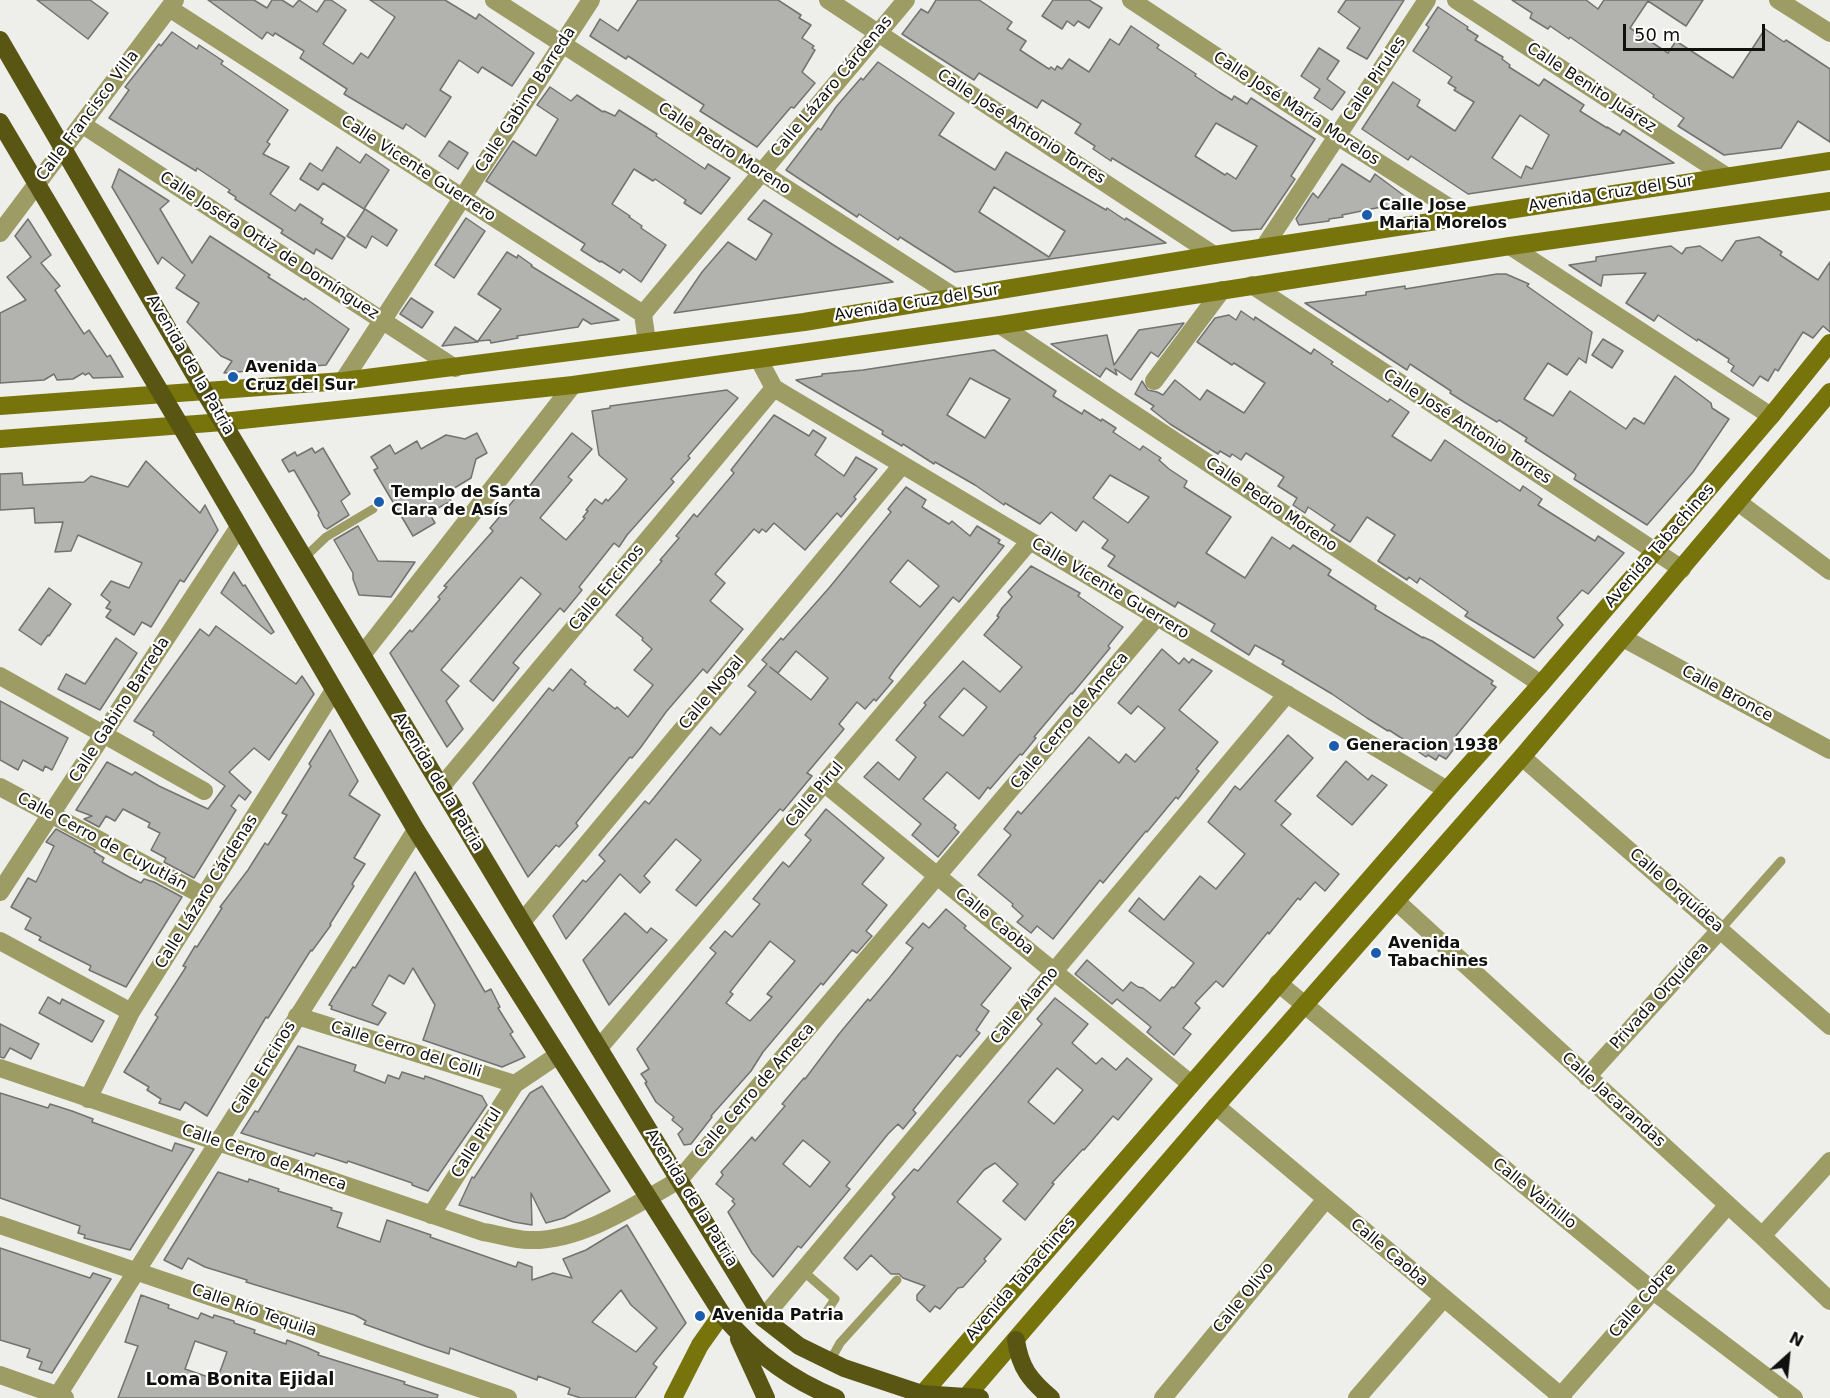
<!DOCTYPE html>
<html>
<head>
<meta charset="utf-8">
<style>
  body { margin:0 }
  #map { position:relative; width:1830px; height:1398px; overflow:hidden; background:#eeeeeb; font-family:"DejaVu Sans",sans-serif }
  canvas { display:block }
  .north { position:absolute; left:1758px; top:1326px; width:60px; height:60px; -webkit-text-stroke:4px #fffffe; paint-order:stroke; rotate:27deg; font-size:16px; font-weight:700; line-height:24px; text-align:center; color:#10100f }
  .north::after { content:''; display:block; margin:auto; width:21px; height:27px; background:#10100f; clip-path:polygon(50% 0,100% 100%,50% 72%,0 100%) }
  .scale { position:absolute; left:1623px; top:24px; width:142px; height:27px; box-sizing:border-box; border:3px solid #10100f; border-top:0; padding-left:8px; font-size:18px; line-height:21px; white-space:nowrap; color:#10100f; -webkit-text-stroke:4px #fffffe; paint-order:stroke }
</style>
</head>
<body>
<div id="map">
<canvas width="1830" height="1398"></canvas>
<div class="north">N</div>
<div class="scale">50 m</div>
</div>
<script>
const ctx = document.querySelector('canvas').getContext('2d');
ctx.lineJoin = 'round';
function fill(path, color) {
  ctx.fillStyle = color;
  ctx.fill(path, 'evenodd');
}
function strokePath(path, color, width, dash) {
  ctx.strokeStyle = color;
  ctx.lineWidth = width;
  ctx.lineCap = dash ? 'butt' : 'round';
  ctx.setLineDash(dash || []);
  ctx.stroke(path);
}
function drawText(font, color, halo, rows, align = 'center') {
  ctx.font = font + ' "DejaVu Sans",sans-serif';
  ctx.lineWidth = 4.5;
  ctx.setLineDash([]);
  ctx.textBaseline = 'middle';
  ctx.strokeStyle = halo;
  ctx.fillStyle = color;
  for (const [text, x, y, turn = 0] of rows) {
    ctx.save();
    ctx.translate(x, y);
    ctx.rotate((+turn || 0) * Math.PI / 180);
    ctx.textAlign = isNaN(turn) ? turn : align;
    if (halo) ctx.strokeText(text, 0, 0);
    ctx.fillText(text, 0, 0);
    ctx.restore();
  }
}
const building = new Path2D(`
  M37,0H90L108,13L88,39Z
  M208,0H254L267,8L272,0H282L293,7L299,0L317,12L325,0H331L346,10L323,44L353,64L361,53L368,58L395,17L370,0H445L476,19L479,14L534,53L512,86L482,67L478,73L459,60L440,90L451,97L425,137L406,124L403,129L344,94L347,89L300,58L304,51L275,33L273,36L267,32L262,39Z
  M638,0H778L801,15L799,18L811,25L802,38L814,46L812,48L815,50L802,72L815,83L794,108L791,107L757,147L700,111L704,105L628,56L626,59L590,36L600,19L618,31Z
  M936,0H979L1012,22L1007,29L1026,41L1020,50L1049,69L1051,67L1055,70L1057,66L1062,69L1069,59L1089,72L1110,39L1119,45L1131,26L1159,45L1157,48L1196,74L1195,76L1219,92L1232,100L1234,96L1247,104L1251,98L1315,139L1291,176L1295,179L1261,229L1232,231L1112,158L1111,161L1093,149L1095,146L1075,133L1081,124L1042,100L1037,108L979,73L974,80L902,34L921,9L928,13ZM1216,123L1257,146L1236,179L1227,173L1225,175L1195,156Z
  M1053,0H1089L1102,8L1089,28L1078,21L1074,26L1067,21L1062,29L1042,16Z
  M1346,0H1404L1367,59L1347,48L1360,28L1338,12Z
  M1512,0H1586L1598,9L1604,0H1703L1686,26L1648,1L1630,28L1668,53L1676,41L1733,78L1765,29L1784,42L1786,40L1830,69V142L1798,121L1781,148L1724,155L1678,126L1684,118L1653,97L1654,95L1570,37L1569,39L1550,26L1548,29L1530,18L1532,13Z
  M1438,7L1468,27L1467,29L1478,36L1475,40L1503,57L1502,59L1510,65L1509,67L1539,86L1544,79L1584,105L1580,111L1607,128V127L1620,135L1623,130L1674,163L1468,194L1411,156L1408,160L1362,129L1393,82L1420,100L1417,106L1455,131L1474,102L1454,90L1456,88L1448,83L1452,77L1413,51L1429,27L1426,25ZM1520,115L1549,135L1532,169L1526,166L1521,178L1492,158Z
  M172,32L197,49L199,45L223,61L221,64L288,110L267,142L270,144L263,154L289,167L270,194L295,211L300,204L323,219L321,223L345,238L332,259L316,249L314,254L281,233L283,230L235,199L236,197L228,192L230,190L197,168L196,171L109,118L129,90L125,87L159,44L161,46Z
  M1319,48L1339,61L1327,79L1345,92L1332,110L1314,98L1320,89L1301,76Z
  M878,62L954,113L939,135L995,170L1006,152L1106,210L1107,208L1125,220L1126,218L1166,243L955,272L900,237L898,240L859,214L857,217L786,170L818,128L821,130L836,107L861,78L863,80ZM994,187L1065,231L1049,257L979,212Z
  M550,87L571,101L577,95L603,112L604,111L615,116L619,110L657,134L656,136L705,169L708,164L730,178L701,214L684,203L686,200L655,179L653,181L634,169L612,204L630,216L629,217L642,226L641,228L666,245L641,282L623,269L620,273L601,261L600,262L581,250L585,244L486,181L513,141L536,156L558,119L537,105Z
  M449,141L468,153L458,169L439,156Z
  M337,147L360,163L366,154L389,170L364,209L323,183L318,190L300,179L310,163L322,171Z
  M1342,164L1370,182L1375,174L1414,203L1386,206L1342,215L1343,217L1329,219V221L1299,225L1296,219L1313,193L1318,198Z
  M119,169L169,201L160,209L192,263L210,236L270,275L268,277L304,300L305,298L349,329L326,365L224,373L232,361L221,356L187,322L199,303L176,288L185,275L162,257L158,264L112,187Z
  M764,200L835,246L893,282L674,313L702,272L728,242L756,260L772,234L748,219Z
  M365,209L397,230L387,246L372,236L366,248L347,236Z
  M466,218L485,231L454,278L435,265Z
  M28,219L51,255L41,263L60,286L55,290L84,334L89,330L107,357L110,355L123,377L93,378L89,373L85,375L83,373L73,379L57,380L54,374L44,380L0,383V313L26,300L7,277L31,257L15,236Z
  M1759,237L1782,252L1780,255L1818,280L1830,262V332L1823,326L1813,338L1803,332L1778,371L1775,369L1768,381L1760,376L1753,386L1731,371L1734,366L1728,362L1729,359L1698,339L1697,341L1658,315L1654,321L1626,303L1646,273L1603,275L1601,286L1569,265L1596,261V257L1671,246L1682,254L1686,248L1700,246L1722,261L1736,241Z
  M507,252L517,258L518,255L532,265L531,266L619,320L591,324L583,319L578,327L517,336L518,338L491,343L490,340L478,341L501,309L478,294Z
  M1497,274H1506L1529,284L1527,286L1592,332L1586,363L1579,358L1567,375L1548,363L1524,399L1553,416L1570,391L1626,429L1634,418L1644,424L1675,376L1711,403L1712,408L1729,419L1693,472L1647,525L1574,479L1576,475L1574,473L1525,441L1527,438L1499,420L1497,422L1464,402L1450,393L1451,391L1410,364L1407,370L1305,303L1366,295V292L1405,286V289Z
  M411,298L433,312L422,328L400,314Z
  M1241,311L1254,320L1255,317L1311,354L1314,349L1333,362L1331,364L1388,402L1390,399L1409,412L1392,436L1431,461L1445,440L1520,491L1523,486L1542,499L1538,505L1595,541L1598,536L1624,553L1588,594L1582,590L1557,618L1563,625L1534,658L1465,616L1468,612L1420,578L1417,583L1409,577L1407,580L1378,561L1395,535L1367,517L1350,542L1331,530L1335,525L1308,507L1305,513L1293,505L1297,498L1278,486L1284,477L1246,453L1241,460L1232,454L1230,457L1220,451L1218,454L1170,424L1151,409L1154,406L1135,394L1142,381L1148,390L1157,392L1163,395L1175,380L1200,400L1207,390L1244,413L1265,383L1234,363L1232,365L1197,342L1215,318L1229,315L1236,320Z
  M1184,323L1158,357L1151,352L1131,380L1115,369L1117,375L1106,368L1100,377L1051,344L1107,335L1114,365L1139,330Z
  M455,327L478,342L442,346Z
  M1603,339L1623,351L1612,368L1592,355Z
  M994,350L1056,391L1053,396L1082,414L1084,410L1101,421L1102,419L1116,428L1113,432L1140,450L1143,446L1161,458L1159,460L1169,469L1187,481L1184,487L1231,517L1206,553L1245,578L1272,537L1290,549L1293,545L1331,570L1328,575L1376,606L1375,609L1423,638V637L1432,641L1493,681L1491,684L1496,687L1455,737L1461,740L1446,759L1439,755L1436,760L1428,755L1426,757L1413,748L1415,747L1389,730L1388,731L1367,718L1332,694L1282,664L1284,661L1255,645L1249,655L1211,631L1215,624L1178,602L1175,607L1108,566L1115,556L1102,548L1108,540L1083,521L1076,531L1051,512L1040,524L1005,503L1004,505L975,485L935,462L934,464L903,444L902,446L882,434L883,431L796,380L822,376V374L863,370ZM970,378L1010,399L985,438L947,415ZM1110,475L1149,497L1128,523L1093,498Z
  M727,390L738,398L688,456L690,458L671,479L674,482L627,535L619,547L614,543L579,587L582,590L564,612L560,608L523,651L513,663L519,668L493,701L470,681L541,594L521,577L441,670L459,686L446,701L463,729L447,747L390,653L410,630L412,632L440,599L438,597L447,587L444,586L493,531L490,528L525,487L527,489L572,433L592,449L568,477L572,480L540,518L566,540L585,518L583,517L588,511L586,510L595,499L602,504L606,499L608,501L618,490L627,479L599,455L592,411L610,408V406Z
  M774,415L809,436L813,430L826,438L815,455L844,476L856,457L877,469L854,497L856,499L841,517L837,513L805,550L774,523L766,532L762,529L759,533L754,529L715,574L725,583L710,601L743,629L707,673L703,669L666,712L641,747L632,758L630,757L584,813L576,823L578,826L559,847L556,845L528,877L473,783L549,688L553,691L571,669L586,682L584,684L615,709L617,707L628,717L653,685L634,670L652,649L642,640L643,638L616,615L662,561L660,560L679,538L676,536L694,514L697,517L734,473L731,470Z
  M477,433L487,453L476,459L471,478L446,493L451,501L429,513L435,523L413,536L374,470L378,468L371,457L390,445L395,454L417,441L421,449L446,435L465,439Z
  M312,448L315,453L323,448L350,494L341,501L349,515L327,529L324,527L318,515L319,513L294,470L289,472L282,460L295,452L297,456Z
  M146,461L200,513L205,505L218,530L184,582L180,580L151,627L142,622L134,635L106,617L111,610L106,608L110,602L101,595L111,581L129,588L142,563L78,535L71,551L55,552L63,522L35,523L34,508L0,510V474L22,473L23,485L84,482L91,476L128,487Z
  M906,487L926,500L922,507L949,524L952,521L970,536L977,526L1000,540L998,543L1004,546L959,602L953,597L895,669L889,678L893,681L876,701L874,699L865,709L857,702L839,724L844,729L807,773L812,776L783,811L780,809L696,906L676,890L701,860L676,839L644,876L650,882L640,893L620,874L566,939L553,916L583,880L586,882L605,861L599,855L645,801L649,804L711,727L720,735L756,692L748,686L767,664L762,660L781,638L783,640L829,588L891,512L888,509ZM908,560L939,586L920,607L890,582ZM796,651L828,678L811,700L770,667L778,673Z
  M358,526L378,561L415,562L391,597L359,595L353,579V573L334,540Z
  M1031,566L1080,593L1078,596L1123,627L1108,646L1110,648L1072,694L1071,693L1034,737L1036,738L1022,755L1020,754L990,789L988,787L979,799L947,772L923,799L956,825L954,828L959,832L938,857L912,835L921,824L864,777L878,762L899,780L916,757L896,740L926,705L924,703L963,661L1000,692L1022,667L984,635L999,617L997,616L1002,608L1012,597L1008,592ZM964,688L987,707L963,736L939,717Z
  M234,572L243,586L245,585L274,632L271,634L221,593Z
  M49,588L71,604L49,636L48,635L41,645L19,630Z
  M216,626L296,684L302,676L314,694L269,760L254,748L229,772L251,792L245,800L239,795L231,806L236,810L194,878L164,862L166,858L151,850L160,833L148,827L150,823L123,809L115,821L106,816L99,827L84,819L92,816L76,810L107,762L132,775L135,772L159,786L208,809L225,786L153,735L154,732L134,721L200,629L209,636Z
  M116,638L137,653L100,710L58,689L66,674L85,684Z
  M1162,649L1179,664L1184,658L1189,663L1192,659L1212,671L1179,710L1218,742L1196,769L1199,771L1178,799L1176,797L1147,832L1146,831L1103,883L1100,880L1053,939L1037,926L1031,933L1017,922L1023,916L1012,906L1013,904L978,875L1011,835L1004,829L1018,811L1021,814L1089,737L1119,763L1126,754L1135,762L1165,728L1138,706L1131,714L1118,703Z
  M0,701L68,738L52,770L45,766L43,771L23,760L18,770L0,760Z
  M330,730L358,781L349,795L380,815L354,858L365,864L352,884L354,886L330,924L331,925L312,951L311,950L268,1018L266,1017L207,1116L185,1102L180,1110L159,1103L161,1099L147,1090L149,1087L124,1072L158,1017L155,1015L186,967L183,966L195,946L197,947L222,908L220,907L248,870L265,843L268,845L287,815L282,813L311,766L309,764Z
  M1288,735L1313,758L1275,801L1291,814L1281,825L1339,874L1325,891L1315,882L1300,900L1298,898L1269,934L1268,932L1223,987L1216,981L1195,1003L1200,1008L1183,1028L1191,1034L1174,1055L1147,1032L1151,1027L1117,999L1112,1004L1075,974L1087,960L1123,991L1131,982L1138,987L1143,988L1160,1001L1172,987L1174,988L1194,963L1129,911L1139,898L1164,920L1200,876L1216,889L1245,854L1208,822L1235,786L1240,790Z
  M1346,761L1368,780L1372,775L1387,785L1352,825L1317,796Z
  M826,809L884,858L862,884L887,905L866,931L872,936L857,953L852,950L823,985L821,983L763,1052L751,1071L711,1116L712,1117L691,1144L684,1145L678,1134L683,1129L672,1120L674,1117L656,1102L645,1083L647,1082L641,1074L649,1069L637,1049L716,953L710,948L725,931L732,937L760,904L753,899L783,862L789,867L811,840L805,835ZM770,941L795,961L767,994L772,997L750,1021L726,1003L733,994L730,992Z
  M56,829L95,850L94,852L104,858L102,862L129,877L141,883L144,879L154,882L182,897L126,987L89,970L91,966L39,940L41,937L25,929L31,918L11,907L28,878L36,882L54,846L46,842Z
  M415,872L485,992L491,989L500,1007L498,1008L513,1032L510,1034L525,1057L502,1067L423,1040L435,1005L413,968L404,984L389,975L372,1005L386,1013L378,1025L331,1009L332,1006L329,1005L339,989L353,967L355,968Z
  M946,909L966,926L964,928L1011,968L981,1005L989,1011L976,1030L980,1033L960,1057L957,1055L913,1110L916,1113L903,1129L898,1124L888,1134L846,1186L850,1189L801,1248L798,1246L773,1277L752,1253L728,1212L735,1204L732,1201L734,1199L716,1184L723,1175L721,1172L752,1137L755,1141L785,1106L782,1104L804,1078L805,1079L839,1034L868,999L870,1001L890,977L913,948L906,943L923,923L929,928ZM803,1140L830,1162L810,1187L783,1164Z
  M625,913L647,933L651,928L667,940L609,1005L583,960Z
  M48,997L60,1004L62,999L104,1021L92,1042L39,1013Z
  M1055,998L1088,1024L1072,1043L1096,1064L1102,1058L1116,1070L1127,1058L1152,1079L1118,1120L1113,1116L1084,1150L1083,1149L1052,1183L1054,1184L1025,1220L1003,1201L1018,1184L995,1163L984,1170L957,1202L1001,1239L984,1259L986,1261L963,1287L958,1288L940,1309L935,1306L930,1312L917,1300V1295L925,1286L903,1278L899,1274H891L871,1255L857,1270L844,1258L895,1197L892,1194L914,1169L918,1171L1042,1024L1037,1019ZM1057,1068L1083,1090L1054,1124L1028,1102Z
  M0,1024L39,1044L31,1059L10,1048L4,1058L0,1057Z
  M298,1046L356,1065L354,1071L385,1083L388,1075L399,1079L402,1072L424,1079L425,1076L482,1096L487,1105L428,1191L412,1185V1183L348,1161L347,1163L316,1153L314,1156L241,1133L255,1111L258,1112Z
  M542,1086L610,1191L564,1218L546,1223L531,1193L532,1225L514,1222L459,1205L472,1177L474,1178L530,1093Z
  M0,1093L48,1108L50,1104L72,1111L93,1119L92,1122L172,1151L175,1143L194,1149L130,1250L84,1238L85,1235L78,1233L80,1226L0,1198Z
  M218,1172L248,1182L249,1179L279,1189L278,1191L332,1208L331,1210L342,1213L337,1227L380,1242L387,1220L431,1235L430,1237L516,1267L518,1262L532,1267V1280L553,1273L572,1278L563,1259L586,1250L627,1225L686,1323L653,1364L657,1367L635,1398H581L568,1394L570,1388L538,1376L537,1380L450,1348L449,1354L425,1346L364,1324L366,1321L355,1315L246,1282L247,1280L205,1267L188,1258L182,1269L164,1260ZM621,1290L631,1305L657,1328L636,1352L592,1322Z
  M0,1248L90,1278L93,1273L111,1279L52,1373L39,1369L42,1362L27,1357L30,1349L0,1340Z
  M141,1295L169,1305L168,1308L198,1319L201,1313L213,1318L214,1315L234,1321V1323L255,1330L254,1333L286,1344L287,1340L308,1348L319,1353L318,1355L405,1382L404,1384L438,1395L437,1398H118L138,1346L125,1342ZM195,1341L227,1352L217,1380L185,1369Z`);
fill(building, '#b2b2af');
strokePath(building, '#72726f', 1.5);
strokePath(new Path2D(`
  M304,558L326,537L373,509
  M1720,930L1781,861
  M803,1271L835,1299L825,1314
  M830,1361L840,1343L897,1280`), '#9e9c65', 9);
strokePath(new Path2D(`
  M494,0L955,297
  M828,0L1214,255
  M1131,0L1337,136L1463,216
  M1456,0L1726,176
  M1778,0L1830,33
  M169,8L643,314L647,342
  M83,125L455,368
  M0,233L175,0
  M1510,246L1771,416
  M1264,247L1427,0
  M1252,285L1682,569
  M643,314L906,0
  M1000,325L1541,684
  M759,360L774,388
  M343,381L591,0
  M1154,381L1222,290
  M774,388L1447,790
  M1738,502L1830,571
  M1623,638L1830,750
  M362,655L573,385
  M0,676L204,791
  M1522,757L1830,1026
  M824,783L1191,1084
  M0,787L204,896
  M441,787L774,388
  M0,892L239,527
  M1396,901L1762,1236L1830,1301
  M522,922L902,465
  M0,941L131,1012
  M1278,983L1652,1290L1794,1398
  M297,1016L515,1084
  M599,1048L1030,541
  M0,1068L483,1232C498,1234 514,1240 529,1240C580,1242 637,1204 679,1180L1157,617
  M1587,1077L1720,930
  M88,1099L131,1012L334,690
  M1216,1106L1563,1398
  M431,1215L515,1084L558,1055
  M0,1225L508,1398
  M1762,1236L1830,1161
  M763,1318L1287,694
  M0,1375L65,1398
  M56,1398L416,830
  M1163,1398L1326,1199
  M1357,1398L1443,1299
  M1559,1398L1728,1205`), '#9e9c65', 18);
strokePath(new Path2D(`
  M0,406L343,381L804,322L1214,255L1830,161
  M0,439L223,422L573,385L1000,325L1510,246L1830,201
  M673,1398L700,1345L722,1314
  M919,1398L1447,790L1541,684L1771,416L1830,343
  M965,1398L1216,1106L1522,757L1830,392`), '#78740c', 18);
strokePath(new Path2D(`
  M0,40L204,391L522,922L763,1318L799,1346L844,1368L922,1394L980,1398
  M0,122L180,425L416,830L722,1314C753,1352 791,1380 836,1398
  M739,1339L766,1398
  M1016,1340C1020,1368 1030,1380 1051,1398`), '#595614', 18);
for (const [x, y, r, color] of [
  [1367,215,6,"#1c5cac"],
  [233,377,6,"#1c5cac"],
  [379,502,6,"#1c5cac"],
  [1334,746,6,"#1c5cac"],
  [1376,953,6,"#1c5cac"],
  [700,1316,6,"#1c5cac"]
]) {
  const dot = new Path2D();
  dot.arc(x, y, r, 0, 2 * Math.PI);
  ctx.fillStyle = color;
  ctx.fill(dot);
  strokePath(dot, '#fffffe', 2);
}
drawText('16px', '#10100f', '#fffffe', [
  ["Calle Pirules",1375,79,-56],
  ["Calle Lázaro Cárdenas",832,87,-50],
  ["Calle Benito Juárez",1591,88,33],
  ["Calle Gabino Barreda",526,100,-57],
  ["Calle José María Morelos",1296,109,33],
  ["Calle Francisco Villa",88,116,-53],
  ["Calle José Antonio Torres",1021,127,33],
  ["Calle Pedro Moreno",724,149,33],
  ["Calle Vicente Guerrero",418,169,33],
  ["Avenida Cruz del Sur",1611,194,-9],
  ["Calle Josefa Ortiz de Domínguez",269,246,33],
  ["Avenida Cruz del Sur",917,303,-9],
  ["Avenida de la Patria",190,365,60],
  ["Calle José Antonio Torres",1467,427,33],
  ["Calle Pedro Moreno",1271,505,34],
  ["Avenida Tabachines",1660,546,-49],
  ["Calle Encinos",607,588,-50],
  ["Calle Vicente Guerrero",1110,589,31],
  ["Calle Nogal",712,693,-50],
  ["Calle Bronce",1727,694,28],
  ["Calle Gabino Barreda",120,710,-57],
  ["Calle Cerro de Ameca",1070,721,-50],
  ["Avenida de la Patria",438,782,59],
  ["Calle Pirul",815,795,-50],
  ["Calle Cerro de Cuyutlán",102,842,28],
  ["Calle Orquídea",1676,891,41],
  ["Calle Lázaro Cárdenas",207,892,-58],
  ["Calle Caoba",994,922,39],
  ["Privada Orquídea",1660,996,-48],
  ["Calle Álamo",1025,1006,-50],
  ["Calle Cerro del Colli",406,1050,17],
  ["Calle Encinos",264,1068,-58],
  ["Calle Cerro de Ameca",755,1091,-49],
  ["Calle Jacarandas",1613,1100,42],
  ["Calle Pirul",477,1143,-58],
  ["Calle Cerro de Ameca",264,1158,19],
  ["Calle Vainillo",1534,1194,39],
  ["Avenida de la Patria",691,1198,58],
  ["Calle Caoba",1389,1253,40],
  ["Avenida Tabachines",1021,1279,-49],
  ["Calle Olivo",1244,1298,-51],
  ["Calle Cobre",1643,1301,-49],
  ["Calle Río Tequila",254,1311,19]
]);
drawText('bold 16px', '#10100f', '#fffffe', [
  ["Calle Jose",1379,206],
  ["Maria Morelos",1379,224],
  ["Avenida",245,368],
  ["Cruz del Sur",245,386],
  ["Templo de Santa",391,493],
  ["Clara de Asís",391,511],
  ["Generacion 1938",1346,746],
  ["Avenida",1388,944],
  ["Tabachines",1388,962],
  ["Avenida Patria",712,1316]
], 'left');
drawText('bold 18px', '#10100f', '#fffffe', [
  ["Loma Bonita Ejidal",240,1380]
]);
</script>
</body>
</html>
